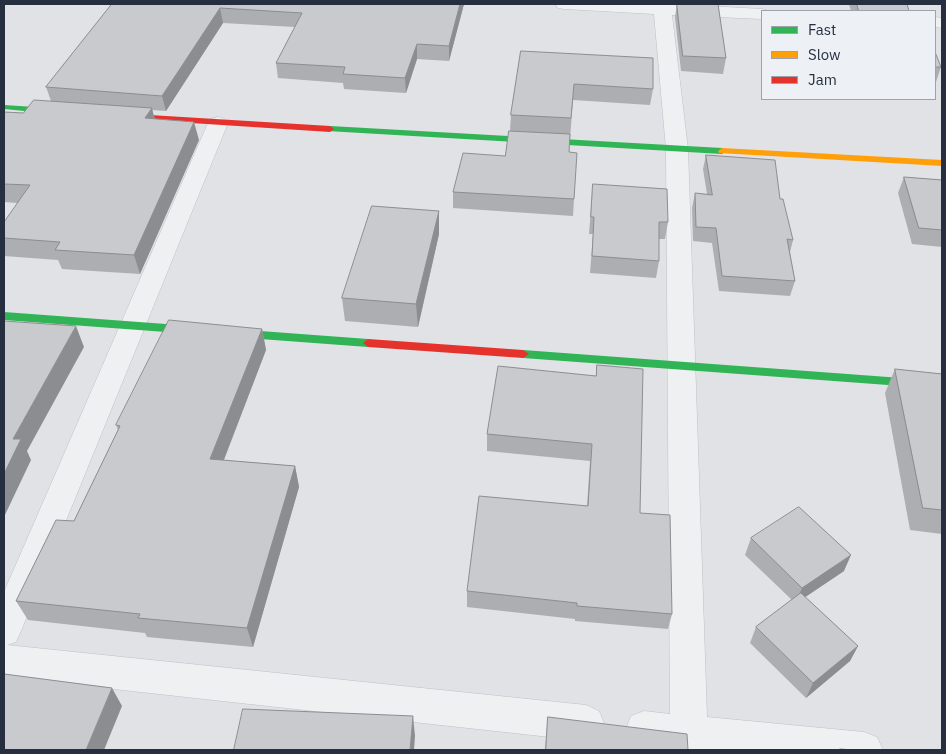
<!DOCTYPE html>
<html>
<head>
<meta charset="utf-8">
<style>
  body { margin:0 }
  #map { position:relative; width:946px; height:754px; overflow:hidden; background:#e0e2e5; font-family:"IBM Plex Sans",sans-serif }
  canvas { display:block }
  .frame { position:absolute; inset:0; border:5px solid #252f40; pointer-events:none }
  .legend { position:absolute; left:761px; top:10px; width:175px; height:90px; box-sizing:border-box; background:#edf1f6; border:1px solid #9da3ad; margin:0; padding:6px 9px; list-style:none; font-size:15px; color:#252f40 }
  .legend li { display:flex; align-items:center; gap:10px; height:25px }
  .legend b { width:25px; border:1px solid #9da3ad }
</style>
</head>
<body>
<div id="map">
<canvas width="946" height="754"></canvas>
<div class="frame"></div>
<ul class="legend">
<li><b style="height:6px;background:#30b455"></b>Fast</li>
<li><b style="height:6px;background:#ff9f0a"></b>Slow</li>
<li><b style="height:6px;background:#e5322d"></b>Jam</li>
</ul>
</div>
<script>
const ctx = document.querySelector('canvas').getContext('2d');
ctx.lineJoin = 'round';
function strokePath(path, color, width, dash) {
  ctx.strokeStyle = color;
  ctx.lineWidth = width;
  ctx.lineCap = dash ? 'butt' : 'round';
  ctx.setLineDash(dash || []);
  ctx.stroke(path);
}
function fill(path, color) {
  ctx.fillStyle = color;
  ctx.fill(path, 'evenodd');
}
const street = new Path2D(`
  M555,4H671L762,9L769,11H762V19L672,15L688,149L707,717L864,732L877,737L883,750H670L644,747L631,742L626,729L631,716L644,711L670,714L666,149L654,14L564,9L558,8Z
  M935,17L942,18V28L935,27Z
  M218,117L225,119L228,123L21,631L16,642L7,645L586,705L599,711L604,723L599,735L586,741L4,677V592L208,123L211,119Z`);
strokePath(street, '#bec0c3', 1);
fill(street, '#eff0f2');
fill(new Path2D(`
  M4,105L65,109L69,112L65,115L4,109Z
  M330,126L722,148L726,151L722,154L327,131L326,129Z
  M4,312L368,339L373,343L368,347L4,320Z
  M523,350L942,381V389L523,358L517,354Z`), '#30b455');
fill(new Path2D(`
  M722,148L942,160V166L719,153L718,151Z`), '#ff9f0a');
fill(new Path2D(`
  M117,113L330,126L334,129L330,132L114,118V114Z
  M368,339L523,350L529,354L523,358L368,347L363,343Z`), '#e5322d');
fill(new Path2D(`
  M112,4H464L449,61L417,59L406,93L344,89L343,83L278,78L276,63L295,27L223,23L166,111L152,110L155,119L199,140L140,274L62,269L58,260L4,256V222L18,203L4,202V112L23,113L51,101L46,87Z
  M677,4H718L726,58L723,74L681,71L675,17Z
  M849,4H907L909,11H851Z
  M521,51L653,89L650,105L573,100L569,152L574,199L573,216L453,208V192L505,156L510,131L511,115Z
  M935,52L941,67L936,82H935Z
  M706,155L780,199L793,240L790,252L795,281L790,296L719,291L712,243L693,241L692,208L695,193L707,194L703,169Z
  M904,177L942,180V247L912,244L898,193Z
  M593,184L668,222L665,239H659V261L656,278L590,273L593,234H589Z
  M439,211V234L418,327L345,321L342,298Z
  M262,329L266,350L224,460L295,466L299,487L253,647L147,637L145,633L28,620L16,601L74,521L118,430L116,425Z
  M597,365L640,513L672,614L668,629L575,621V619L467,607V591L587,506L590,461L487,451V434L596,376Z
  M895,369L942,374V534L910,530L885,393Z
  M751,538L844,571L805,597L858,646L850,661L806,698L750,643L756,627L792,600L745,555Z
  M548,717L688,750H545Z`), '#acaeb1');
fill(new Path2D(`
  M460,4H464L449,61V46Z
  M220,8L223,23L166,111L162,96Z
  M417,44V59L406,93L405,78Z
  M152,108L156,126L145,118Z
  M194,122L199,140L140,274L134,255Z
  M439,211V234L418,327L416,304Z
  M76,326L84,347L27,451L31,460L4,517V474L13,439Z
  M262,329L266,350L216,480L210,459Z
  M295,466L299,487L253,647L247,628Z
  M851,555L844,571L795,604L802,588Z
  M858,646L850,661L806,698L813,683Z
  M112,688L122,706L104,750H86Z
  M413,716L415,736L414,750H410Z`), '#8c8d90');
const building = new Path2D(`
  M112,4H460L449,46L417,44L405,78L343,74L345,67L276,63L302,13L220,8L162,96L46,87Z
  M677,4H718L726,58L683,56Z
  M857,4H907L909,11H859Z
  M521,51L653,58V89L574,84L571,118L511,115Z
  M935,52L941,67H935Z
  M34,100L152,108L145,118L194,122L134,255L55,250L60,242L4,238V222L30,185L4,184V112L23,113Z
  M509,131L570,134L569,152L577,153L574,199L453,192L463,153L505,156Z
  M706,155L775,160L780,199H783L793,240L787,239L795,281L722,276L716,228L696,227L695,193L712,195Z
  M904,177L942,180V230L919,228Z
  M593,184L667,189L668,222H659V261L592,256L594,217H591Z
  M372,206L439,211L416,304L342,298Z
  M169,320L262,329L210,459L295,466L247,628L138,618L140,614L16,601L56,520L74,521L120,426L116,425Z
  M4,321L76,326L13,439H21L4,474Z
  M597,365L643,369L640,513L670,515L672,614L577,606V603L467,591L479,496L588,506L592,444L487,434L498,366L596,376Z
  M895,369L942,374V510L923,508Z
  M799,507L851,555L802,588L751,538Z
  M801,593L858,646L813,683L756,627Z
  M4,674L112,688L86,750H4Z
  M243,709L413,716L410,750H234Z
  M548,717L687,734L688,750H546Z
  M840,749L853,750H841Z`);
fill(building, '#c8cace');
strokePath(building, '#8c8d90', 1);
</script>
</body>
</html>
